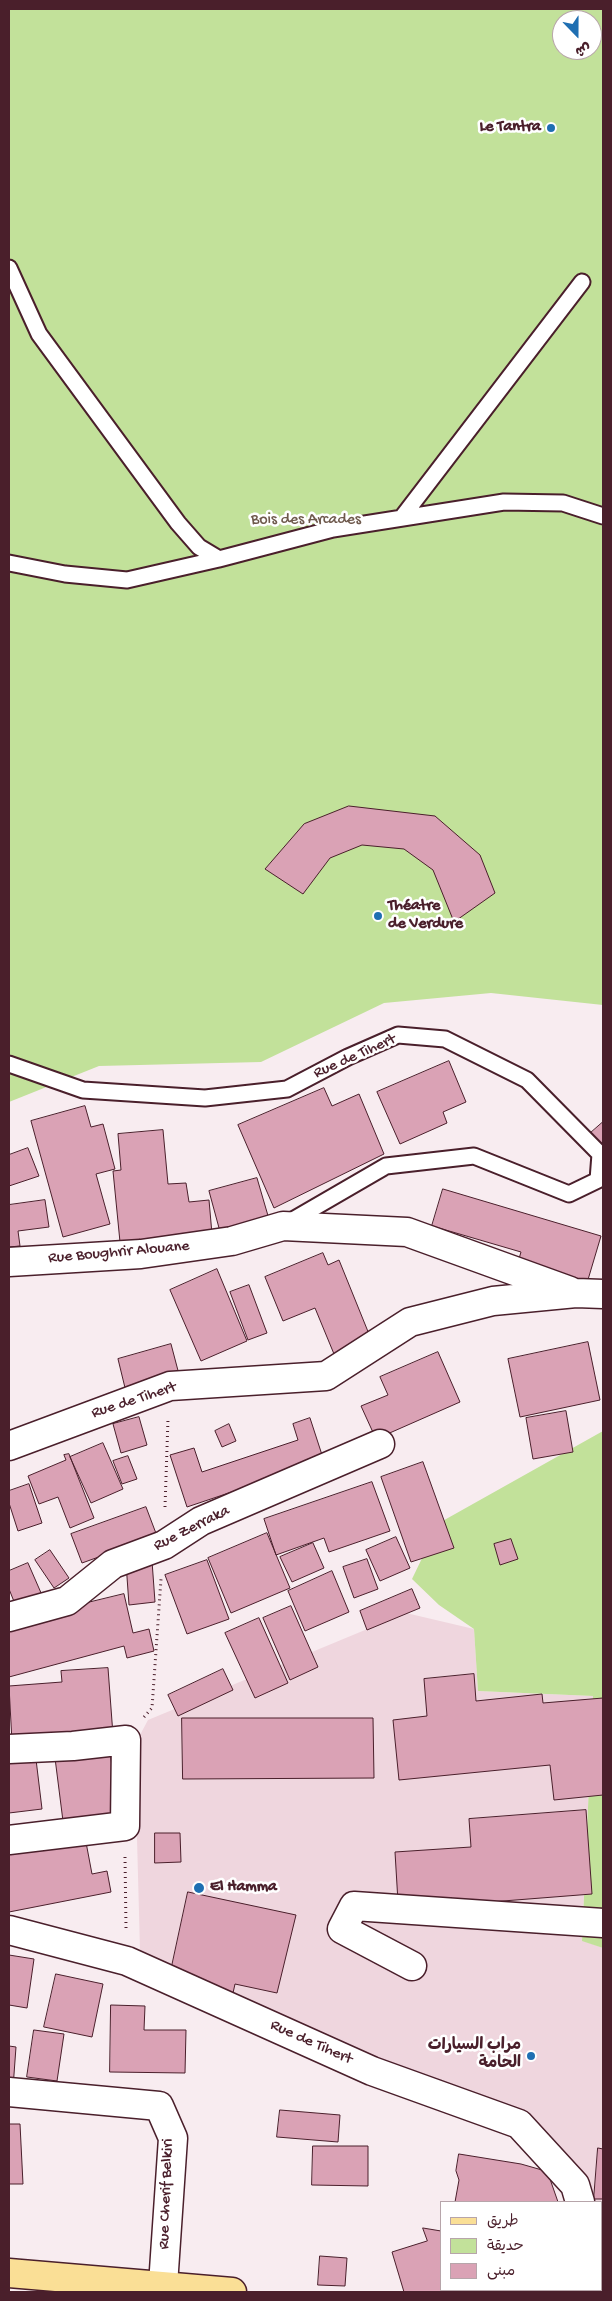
<!DOCTYPE html>
<html>
<head>
<meta charset="utf-8">
<style>
  body { margin:0 }
  #map { position:relative; width:612px; height:2301px; overflow:hidden; background:#f8ecf0; font-family:"Gochi Hand","Playpen Sans Arabic",sans-serif }
  canvas { display:block }
  .frame { position:absolute; inset:0; border:10px solid #4a1f2b; pointer-events:none }
  .legend { position:absolute; left:440px; top:2201px; width:162px; height:90px; box-sizing:border-box; background:#fff; border:1px solid #b7a5aa; margin:0; padding:6px 9px; list-style:none; font-size:15px; color:#4a1f2b }
  .legend li { display:flex; align-items:center; gap:10px; height:25px }
  .legend b { width:25px; border:1px solid #b7a5aa }
  .north { position:absolute; left:552px; top:10px; width:50px; height:50px; box-sizing:border-box; background:#fff; border:1px solid #b7a5aa; border-radius:50%; rotate:158deg; font-size:14px; font-weight:700; line-height:20px; text-align:center; color:#4a1f2b }
  .north::after { content:''; display:block; margin:auto; width:18px; height:22px; background:#1f6fb2; clip-path:polygon(50% 0,100% 100%,50% 72%,0 100%) }
</style>
</head>
<body>
<div id="map">
<canvas width="612" height="2301"></canvas>
<div class="frame"></div>
<ul class="legend">
<li><b style="height:6px;background:#fadf96"></b>طريق</li>
<li><b style="height:14px;background:#c2e19a"></b>حديقة</li>
<li><b style="height:14px;background:#daa2b5"></b>مبنى</li>
</ul>
<div class="north">ش</div>
</div>
<script>
const ctx = document.querySelector('canvas').getContext('2d');
ctx.lineJoin = 'round';
function fill(path, color) {
  ctx.fillStyle = color;
  ctx.fill(path, 'evenodd');
}
function strokePath(path, color, width, dash) {
  ctx.strokeStyle = color;
  ctx.lineWidth = width;
  ctx.lineCap = dash ? 'butt' : 'round';
  ctx.setLineDash(dash || []);
  ctx.stroke(path);
}
function drawText(font, color, halo, rows, align = 'center') {
  ctx.font = font + ' "Gochi Hand","Playpen Sans Arabic",sans-serif';
  ctx.lineWidth = 5;
  ctx.setLineDash([]);
  ctx.textBaseline = 'middle';
  ctx.strokeStyle = halo;
  ctx.fillStyle = color;
  for (const [text, x, y, turn = 0] of rows) {
    ctx.save();
    ctx.translate(x, y);
    ctx.rotate((+turn || 0) * Math.PI / 180);
    ctx.textAlign = isNaN(turn) ? turn : align;
    if (halo) ctx.strokeText(text, 0, 0);
    ctx.fillText(text, 0, 0);
    ctx.restore();
  }
}
fill(new Path2D(`
  M406,1613L474,1629L478,1691L593,1696L582,1940L603,1948V2292L601,2285V2202H579L529,2127L359,2063L140,1950L135,1764L140,1735L148,1720Z`), '#efd6de');
fill(new Path2D(`
  M9,9H603V1005L491,993L384,1003L261,1062L99,1066L9,1102ZM562,20H592V50H562Z
  M603,1431V1948L582,1941L593,1696L478,1691L474,1629L439,1605L412,1579L439,1523Z`), '#c2e19a');
const building = new Path2D(`
  M349,806L435,816L480,855L495,893L454,922L433,870L404,849L362,845L330,858L303,894L265,869L304,824Z
  M449,1061L466,1102L443,1112L447,1123L400,1144L377,1092Z
  M324,1088L332,1106L359,1094L384,1154L274,1208L238,1125Z
  M85,1106L91,1127L103,1124L115,1169L96,1174L110,1224L63,1237L31,1121Z
  M603,1122V1156L586,1137Z
  M163,1130L168,1184L186,1183L189,1202L209,1200L212,1234L120,1242L113,1171L121,1170L118,1134Z
  M28,1148L39,1176L9,1186V1155Z
  M257,1178L271,1226L222,1239L209,1191Z
  M443,1189L601,1236L587,1283L518,1262L521,1252L432,1226Z
  M45,1200L49,1227L18,1231L20,1246L9,1247V1205Z
  M323,1253L328,1265L339,1260L371,1339L334,1354L315,1308L283,1321L265,1277Z
  M217,1269L247,1341L201,1361L170,1290Z
  M249,1285L267,1333L248,1340L230,1292Z
  M588,1342L600,1400L520,1417L508,1359Z
  M171,1344L181,1382L127,1396L118,1359Z
  M438,1352L460,1402L376,1439L361,1406L388,1395L380,1377Z
  M566,1411L573,1452L533,1459L526,1418Z
  M139,1417L147,1445L121,1453L113,1424Z
  M310,1418L324,1461L187,1507L170,1455L194,1448L202,1472L298,1440L293,1424Z
  M229,1424L236,1441L222,1447L215,1431Z
  M103,1443L123,1489L91,1503L70,1457Z
  M69,1454L94,1518L70,1528L58,1497L39,1504L28,1476L66,1460L64,1455Z
  M128,1456L137,1479L122,1484L113,1461Z
  M423,1462L454,1548L411,1562L381,1477Z
  M372,1482L390,1531L329,1552L324,1538L276,1555L264,1519Z
  M29,1484L42,1523L18,1531L9,1503V1491Z
  M146,1507L157,1536L82,1563L71,1534Z
  M267,1533L290,1588L231,1613L208,1558Z
  M396,1537L410,1568L380,1581L366,1550Z
  M511,1539L518,1559L500,1565L494,1544Z
  M313,1543L324,1568L292,1582L280,1557Z
  M50,1550L69,1578L54,1588L35,1560Z
  M367,1559L378,1589L354,1598L343,1567Z
  M207,1560L229,1619L187,1634L165,1575Z
  M152,1561L155,1602L129,1605L126,1563Z
  M28,1563L45,1602L19,1614L9,1589V1571Z
  M332,1571L349,1612L305,1631L288,1591Z
  M412,1589L420,1608L367,1630L360,1611Z
  M124,1594L133,1633L149,1629L154,1651L127,1658L124,1646L9,1677V1622Z
  M291,1606L318,1667L290,1680L263,1618Z
  M259,1618L288,1683L255,1698L225,1633Z
  M108,1668L113,1735L12,1742L9,1686L62,1682L61,1671Z
  M223,1669L233,1690L178,1716L168,1695Z
  M474,1674L476,1701L542,1694L543,1703L603,1698V1795L554,1800L550,1765L399,1780L393,1720L427,1716L424,1679Z
  M182,1718H373L374,1778L183,1779Z
  M35,1751L42,1809L9,1813V1754Z
  M110,1751L119,1822L64,1829L55,1758Z
  M586,1810L592,1894L452,1905V1898L398,1902L395,1852L471,1847L469,1819Z
  M155,1833H180L181,1862L155,1863Z
  M85,1837L92,1874L107,1871L111,1892L9,1912V1851Z
  M188,1892L296,1915L277,1993L235,1984L233,1993L169,1980Z
  M9,1955L34,1959L27,2008L9,2005Z
  M56,1974L103,1984L92,2037L44,2027Z
  M111,2005L145,2006L144,2030H186L185,2073L110,2072Z
  M34,2030L64,2034L57,2081L27,2077Z
  M9,2046L16,2047L13,2088H9Z
  M280,2110L340,2115L338,2142L277,2137Z
  M9,2124H20L23,2184H9Z
  M313,2146H368V2186L312,2185Z
  M598,2148L603,2149V2199H594Z
  M459,2154L521,2164L542,2170L550,2179L558,2202H455L459,2180L456,2171Z
  M423,2228L441,2231V2290H566L565,2292H404L392,2252L427,2241Z
  M320,2256L347,2258L345,2286L318,2285Z`);
fill(building, '#daa2b5');
strokePath(building, '#4a1f2b', 1);
const lane = new Path2D(`
  M9,268L39,334L178,523L199,547L219,559L333,529L504,502L563,503L603,516
  M403,516L582,282
  M9,563L65,574L127,580L219,559
  M9,1064L83,1090L205,1098L287,1089L348,1057L398,1035L445,1039L527,1080L600,1154L598,1180L569,1194L474,1156L386,1166L286,1224`);
const street = new Path2D(`
  M9,1262L141,1254L232,1241L283,1226L407,1232L570,1291
  M9,1446L170,1386L326,1376L410,1322L493,1301L576,1293L603,1294
  M9,1617L67,1601L113,1564L164,1545L201,1521L380,1444
  M9,1749L73,1746L126,1740L125,1826L9,1840
  M9,1930L127,1961L372,2071L519,2124L575,2185L580,2202
  M412,1966L342,1929L354,1906L603,1923
  M9,2092L159,2106L173,2138L163,2285
  M601,2282L603,2292`);
const primary = new Path2D(`
  M9,2273L232,2292`);
strokePath(lane, '#4a1f2b', 19);
strokePath(street, '#4a1f2b', 31);
strokePath(primary, '#4a1f2b', 31);
strokePath(new Path2D(`
  M165,1507L168,1419
  M144,1717L152,1708L161,1579
  M125,1857L126,1928`), '#4a1f2b', 3, [1, 4]);
strokePath(lane, '#fff', 15);
strokePath(street, '#fff', 28);
strokePath(primary, '#fadf96', 28);
for (const [x, y, r, color] of [
  [551,128,5,"#1f6fb2"],
  [378,916,5,"#1f6fb2"],
  [199,1888,6,"#1f6fb2"],
  [531,2056,5,"#1f6fb2"]
]) {
  const dot = new Path2D();
  dot.arc(x, y, r, 0, 2 * Math.PI);
  ctx.fillStyle = color;
  ctx.fill(dot);
  strokePath(dot, '#fff', 2);
}
drawText('bold 16px', '#4a1f2b', '#fff', [
  ["Le Tantra",541,128],
  ["Théatre",388,907,"left"],
  ["de Verdure",388,925,"left"],
  ["El Hamma",210,1888,"left"],
  ["مراب السيارات",521,2047],
  ["الحامة",521,2065]
], 'right');
drawText('16px', '#6e594c', '#fff', [
  ["Bois des Arcades",306,521]
]);
drawText('16px', '#4a1f2b', '#fff', [
  ["Rue de Tihert",355,1057,-24],
  ["Rue Boughrir Alouane",119,1253,-5],
  ["Rue de Tihert",134,1401,-18],
  ["Rue Zerraka",192,1529,-27],
  ["Rue de Tihert",311,2043,24],
  ["Rue Cherif Belkiri",167,2194,-88]
]);
</script>
</body>
</html>
